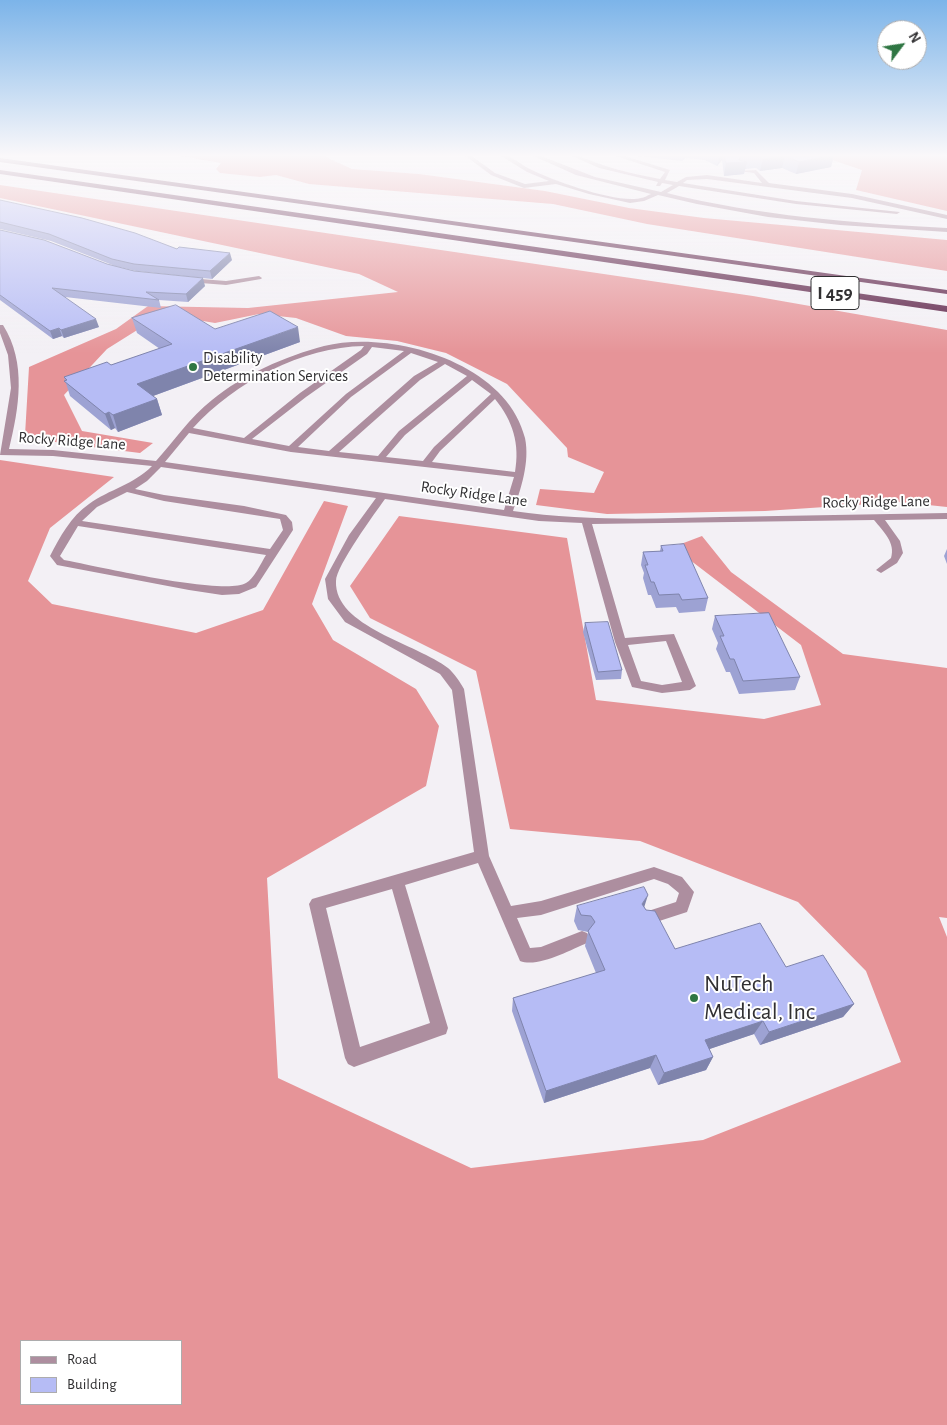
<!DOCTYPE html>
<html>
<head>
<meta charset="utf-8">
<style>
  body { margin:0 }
  #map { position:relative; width:947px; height:1425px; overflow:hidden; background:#f3f0f5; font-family:"Alegreya Sans",sans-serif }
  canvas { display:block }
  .legend { position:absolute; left:20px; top:1340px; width:162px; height:65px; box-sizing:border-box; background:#fff; border:1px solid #adacad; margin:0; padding:6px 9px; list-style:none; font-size:15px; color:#313032 }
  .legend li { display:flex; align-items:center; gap:10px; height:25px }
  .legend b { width:25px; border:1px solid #adacad }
  .north { position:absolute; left:877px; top:20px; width:50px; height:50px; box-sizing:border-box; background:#fff; border:1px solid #adacad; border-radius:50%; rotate:59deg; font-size:14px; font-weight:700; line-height:20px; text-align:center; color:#313032 }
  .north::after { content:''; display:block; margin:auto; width:18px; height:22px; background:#2f7643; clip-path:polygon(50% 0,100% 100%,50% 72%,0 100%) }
</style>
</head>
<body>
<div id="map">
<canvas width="947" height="1425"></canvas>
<ul class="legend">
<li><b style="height:6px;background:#ad8e9f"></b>Road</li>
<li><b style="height:14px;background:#b6bcf5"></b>Building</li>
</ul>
<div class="north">N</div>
</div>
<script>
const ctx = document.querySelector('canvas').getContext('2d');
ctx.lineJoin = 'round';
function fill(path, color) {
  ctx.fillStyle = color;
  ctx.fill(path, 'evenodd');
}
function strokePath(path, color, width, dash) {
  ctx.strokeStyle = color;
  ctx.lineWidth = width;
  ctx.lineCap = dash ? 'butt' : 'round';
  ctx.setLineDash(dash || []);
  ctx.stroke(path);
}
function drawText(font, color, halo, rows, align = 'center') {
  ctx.font = font + ' "Alegreya Sans",sans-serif';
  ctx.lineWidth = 4;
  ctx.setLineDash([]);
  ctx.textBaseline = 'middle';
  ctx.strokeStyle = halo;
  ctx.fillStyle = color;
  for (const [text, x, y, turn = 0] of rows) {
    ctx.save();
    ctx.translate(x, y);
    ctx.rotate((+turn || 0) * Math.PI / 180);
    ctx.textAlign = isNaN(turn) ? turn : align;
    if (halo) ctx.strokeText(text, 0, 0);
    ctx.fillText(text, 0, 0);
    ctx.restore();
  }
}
fill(new Path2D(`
  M170,154H319L352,169L419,174L545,191L629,208L704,218L947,240V271L647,224L553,204L309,184L276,175L260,177L220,173L216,169L221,163Z
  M815,154H947V211L856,190L862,170Z
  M0,185L753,296L947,330V507L900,502L765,511L607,514L536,505L540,489L594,493L604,472L568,457L567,448L507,384L446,353L397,341L346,336L296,318L259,314L215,323L185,318L150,322L107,349L64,395L82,431L153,443L140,453L60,443L25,435L29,367L116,329L148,306L248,308L398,292L359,274L0,198Z
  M0,460L114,477L50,528L28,581L52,604L196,633L263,610L324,501L348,506L312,604L333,640L416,689L439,726L426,786L267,878L278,1078L471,1168L703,1140L901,1062L866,971L798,902L640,841L510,829L476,671L370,618L350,586L399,516L567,538L596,700L764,719L821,705L801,645L673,547L702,536L731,572L843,654L947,668V918L939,917L947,937V1425H0ZM21,1341H181V1404H21Z`), '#e69498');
fill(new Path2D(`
  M463,154H469L495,173L525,184L549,181L527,172L498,154C510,154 521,165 532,170C554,181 618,204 641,198C644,198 648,195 651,194L576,175L529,154H536L595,177L661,192L673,185L662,183L660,186H656L658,182L599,168L568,154H575C602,167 630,173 660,179L665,172L610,154H618L670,170L665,180L677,182L686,177L707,175L762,183L754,173L738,171L756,170L769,183L852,194L947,215V219L852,198L707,179L687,180L683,183L796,201L900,212L897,214L796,204L679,186L667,193C759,216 853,223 947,228V232L840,225L768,217L697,204L658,195L644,201L630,203L589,194L556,184L524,188L491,175Z
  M259,276L262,278L261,279L226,285L188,282L185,280L188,278L226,281Z
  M0,325H3C27,363 19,408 9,449L53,450L156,461C174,441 190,417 212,400C242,375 286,356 324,346C390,329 507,362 525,438C530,462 521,489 513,511C582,521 651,519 721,517C797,516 872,514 947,513V519L885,520L900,541L903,553L897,563L881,573L876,570L891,558C896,543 883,531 874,520L592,524L625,638L674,634L696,686L690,690L662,693L632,687L615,642L582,523L539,521L385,499C375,513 336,566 336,581C334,627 418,644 448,668C454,673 460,682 464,689L489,856L511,906L541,901L654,867L682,877L694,892L687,912L647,925L642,923L639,918L642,913L676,902L679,893L668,884L654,879L541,915L517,918L530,948L541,947L582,931L587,933L590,938L587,943C570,950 538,968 520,961L478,863L405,885L448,1028L446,1034L440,1036L354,1067L348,1064L345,1058L309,904L312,899L474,852L452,690L440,674L345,622L328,599L325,579L349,535L376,498L161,467L147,481L135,489L164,495L244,506L286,515L292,522L293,530L256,587L239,594L222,595L189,590L57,565L50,556C60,537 71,516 89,504C110,489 133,485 152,466L53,456L0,455L11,388L8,355L0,333ZM364,346L361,350L300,393L244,438L193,428C235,382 302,347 364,346ZM372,347L404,351L346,394L289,446L252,439L306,397L367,354ZM411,353L438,362L414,376L329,451L298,447L351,397ZM445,364L467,376L399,431L378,456L339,452L420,380ZM472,380L491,394L434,447L423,461L386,457L405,435ZM495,399C513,421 520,444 515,472L432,462L440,451ZM189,433L291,452L514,477L504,510L165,462ZM127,492L164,501L280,519L283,530L270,549L82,521L97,507ZM78,526L266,555C261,563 254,579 246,583C224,596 96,566 64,560L60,556ZM666,641L682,682L662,685L641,681L628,645ZM392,889L430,1023L360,1047L326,908Z`), '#ad8e9f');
fill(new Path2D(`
  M0,158L947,290V294L0,162Z
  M0,170L947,306V312L0,174Z`), '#5a1f45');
fill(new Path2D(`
  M629,154H831L834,155L831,167L796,174L782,168L760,171L756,168L745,169L744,174L724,176L722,160L717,166L705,160L685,158L682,161L629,155Z
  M0,200L177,249L232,260L212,279L136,271L115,266L51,241L0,229Z
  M0,230L107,264L134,271L205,286L188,302L159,300L161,308L65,297L99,327L64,338L62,336L53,339L0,300Z
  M132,318L215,329L300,342L153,396L157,399L162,415L118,432L115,428L111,430L70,396L64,377L111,365L160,349L137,333Z
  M661,546L708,598L705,611L679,613L676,607L656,608L651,595H648L643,578L644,573L641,565L643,552L660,551Z
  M947,549V564L944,556Z
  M715,616L800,677L795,690L739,694L730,672H726L716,649L718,643L712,629Z
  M585,623L622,670L621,679L596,680L583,632Z
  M577,906L644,907L675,949L786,967L854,1004L843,1017L760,1045L754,1034L709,1049L713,1057L706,1070L658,1085L650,1068L544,1103L512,1011L513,998L596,973L585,946L588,932L578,930L574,921Z`), '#9da2d3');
fill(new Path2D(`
  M683,154H686L685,158L682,161Z
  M720,154H723L722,160L717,166Z
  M834,155L831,167L796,174L799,162Z
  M785,156L782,168L760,171L763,159Z
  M740,157L739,162H747L744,174L724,176L726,163Z
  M230,253L232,260L212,279L210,271Z
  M203,278L205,286L188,302L186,294Z
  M96,319L99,327L64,338L61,330Z
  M298,327L300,342L142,400L137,384Z
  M59,328L62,336L53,339L50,331Z
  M157,399L162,415L118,432L113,415Z
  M109,412L115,428L111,430L105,414Z
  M648,895L643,911L642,904Z
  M854,1004L843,1017L760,1045L769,1032Z
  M763,1021L754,1034L698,1053L705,1040Z
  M656,1055L650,1068L544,1103L546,1091Z
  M713,1057L706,1070L658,1085L664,1073Z`), '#7f84ac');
const building = new Path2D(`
  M724,154H831L834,155L799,162L785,156L763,159L758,156L740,157L739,160L747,162L726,163Z
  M0,200L82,218L135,233L177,249L179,247L230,253L210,271L134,264L112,259L49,234L0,222Z
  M0,230L44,240L107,264L134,271L203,278L186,294L146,292L159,300L52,288L96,319L61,330L59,328L50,331L0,295Z
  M176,305L215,329L270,311L298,327L137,384L157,399L113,415L109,412L105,414L64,381L67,380L64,377L107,362L111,365L172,344L132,318Z
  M684,544L708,598L682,600L679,594L659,595L654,582H651L645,565H648L643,552L663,551L661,546Z
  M769,613L800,677L743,681L734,659H730L720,636H724L715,616Z
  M608,622L622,670L598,672L585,623Z
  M644,887L648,895L642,904L646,910L655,911L675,949L760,923L786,967L823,955L854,1004L769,1032L763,1021L705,1040L713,1057L664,1073L656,1055L546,1091L513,998L605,970L588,931L595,922L591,916L581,915L577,906Z`);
fill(building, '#b6bcf5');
strokePath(building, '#7f84ac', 1);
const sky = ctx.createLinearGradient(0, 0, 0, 353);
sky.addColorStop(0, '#7cb4e9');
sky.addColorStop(0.44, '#faf8fa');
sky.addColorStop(1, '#faf8fa00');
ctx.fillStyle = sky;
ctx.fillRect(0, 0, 947, 353);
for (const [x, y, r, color] of [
  [193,367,5,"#2f7643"],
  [694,998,5,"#2f7643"]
]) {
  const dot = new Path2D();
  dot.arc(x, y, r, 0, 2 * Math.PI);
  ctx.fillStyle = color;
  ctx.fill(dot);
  strokePath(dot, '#fff', 2);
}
drawText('16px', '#313032', '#fff', [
  ["Disability",203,358],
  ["Determination Services",203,376]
], 'left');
drawText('16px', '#313032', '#fff', [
  ["Rocky Ridge Lane",72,441,4],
  ["Rocky Ridge Lane",474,494,8],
  ["Rocky Ridge Lane",876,502,-1]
]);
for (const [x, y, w] of [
  [835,293,48]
]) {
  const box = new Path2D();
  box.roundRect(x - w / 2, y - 16.5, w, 33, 4);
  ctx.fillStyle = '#fff';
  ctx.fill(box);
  strokePath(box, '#313032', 1);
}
drawText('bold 19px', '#313032', null, [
  ["I 459",835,293]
]);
drawText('24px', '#313032', '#fff', [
  ["NuTech",704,984],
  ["Medical, Inc",704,1012]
], 'left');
</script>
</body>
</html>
